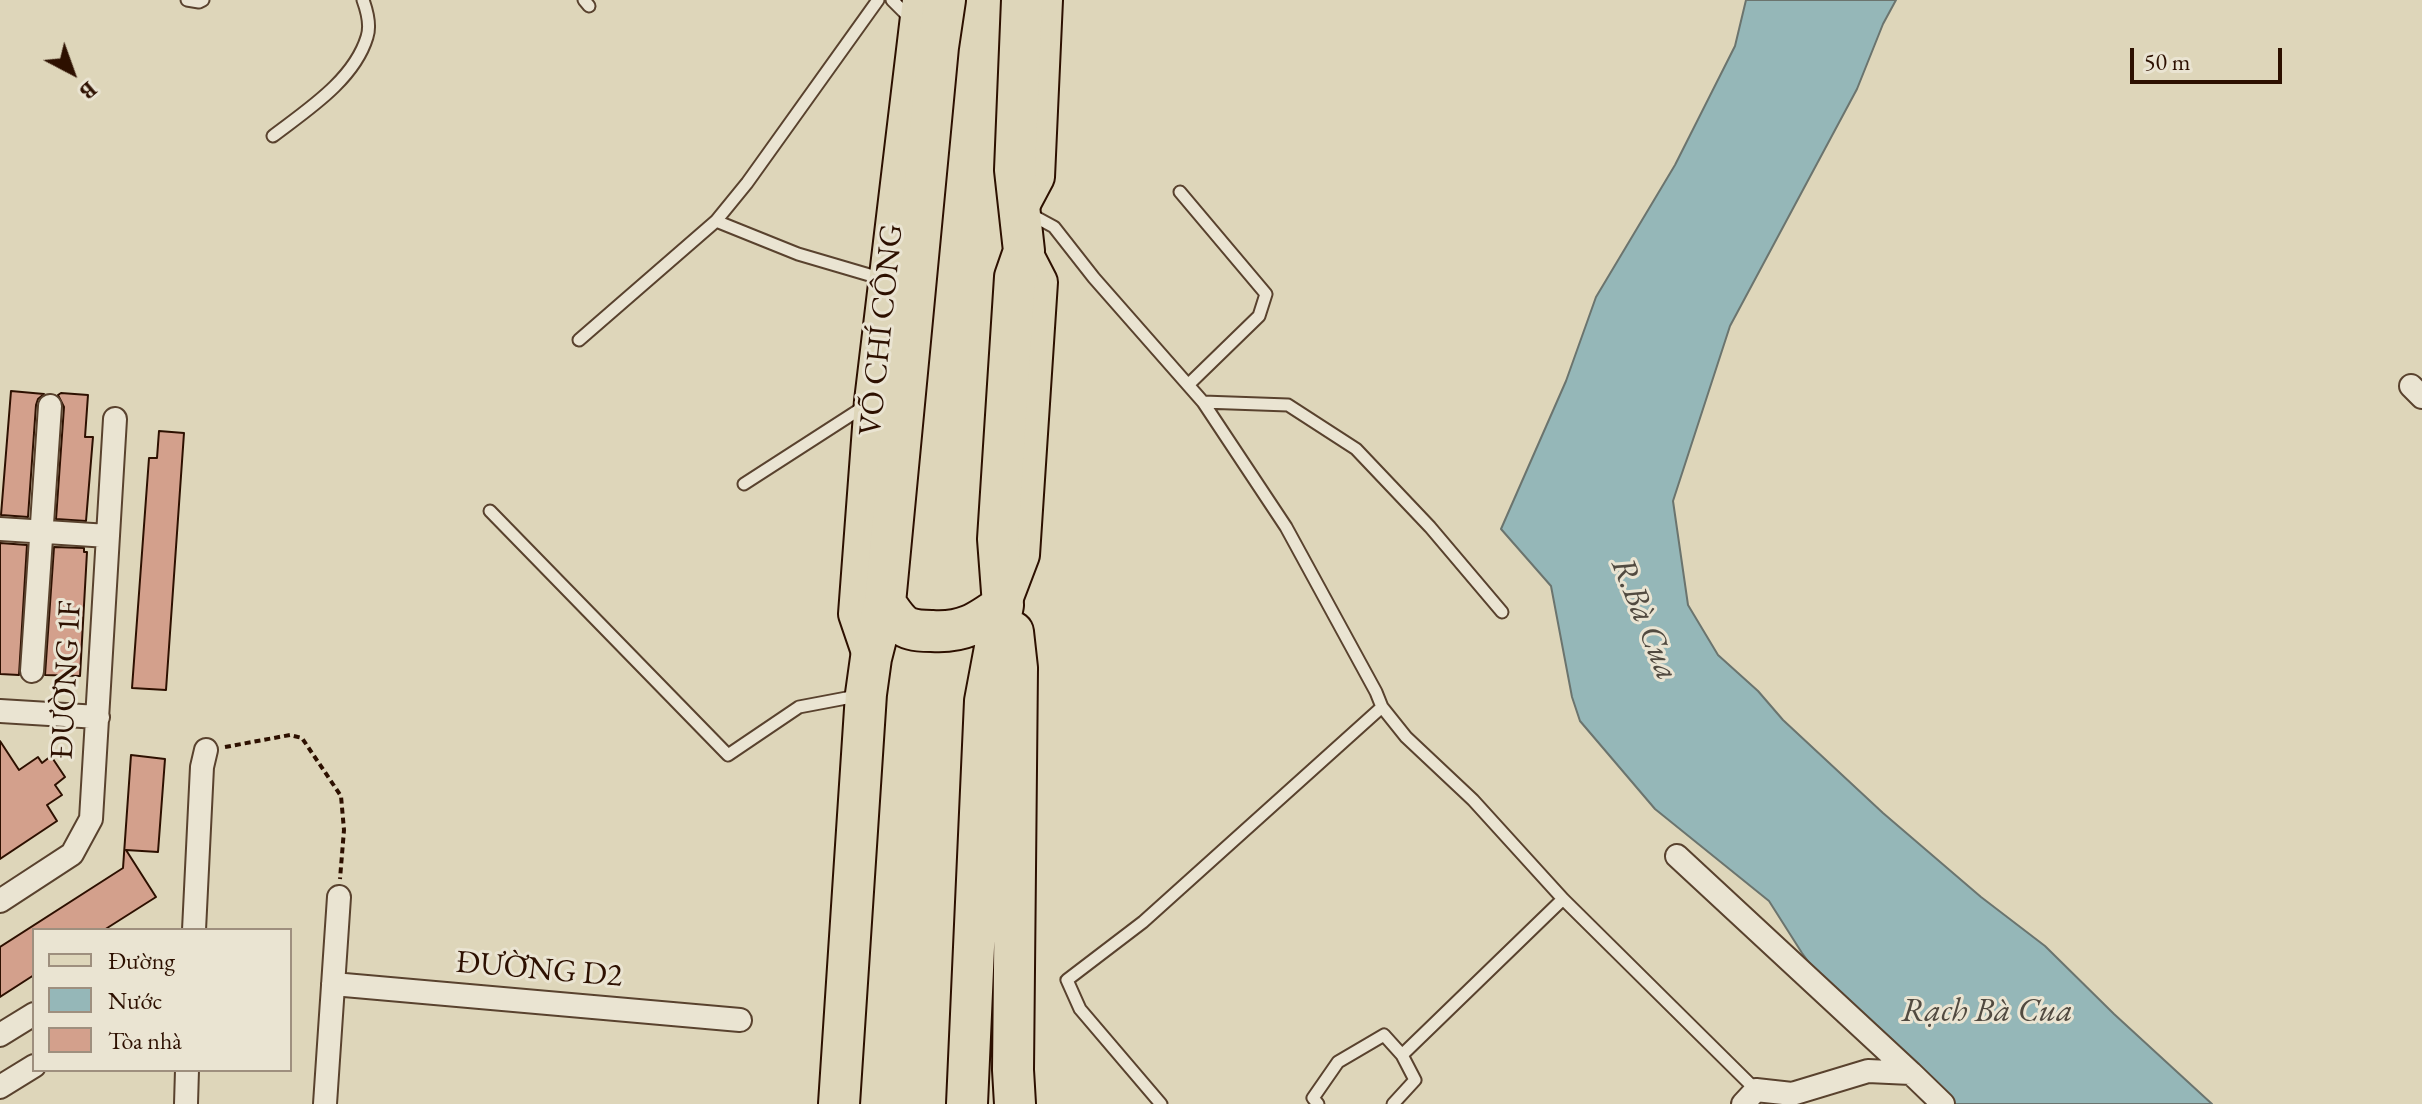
<!DOCTYPE html>
<html>
<head>
<meta charset="utf-8">
<style>
  body { margin:0 }
  #map { position:relative; width:2422px; height:1104px; overflow:hidden; background:#ded6ba; font-family:"EB Garamond",serif }
  canvas { display:block }
  .legend { position:absolute; left:32px; top:928px; width:260px; height:144px; box-sizing:border-box; background:#eae4d2; border:2px solid #9e8f7e; margin:0; padding:10px 14px; list-style:none; font-size:24px; color:#2d1000 }
  .legend li { display:flex; align-items:center; gap:16px; height:40px }
  .legend b { width:40px; border:2px solid #9e8f7e }
  .north { position:absolute; left:32px; top:32px; width:80px; height:80px; -webkit-text-stroke:6px #eae4d2; paint-order:stroke; rotate:139deg; font-size:22px; font-weight:700; line-height:32px; text-align:center; color:#2d1000 }
  .north::after { content:''; display:block; margin:auto; width:28px; height:36px; background:#2d1000; clip-path:polygon(50% 0,100% 100%,50% 72%,0 100%) }
  .scale { position:absolute; left:2130px; top:48px; width:152px; height:36px; box-sizing:border-box; border:4px solid #2d1000; border-top:0; padding-left:10px; font-size:24px; line-height:28px; white-space:nowrap; color:#2d1000; -webkit-text-stroke:6px #eae4d2; paint-order:stroke }
</style>
</head>
<body>
<div id="map">
<canvas width="2422" height="1104"></canvas>
<ul class="legend">
<li><b style="height:10px;background:#ded6ba"></b>Đường</li>
<li><b style="height:22px;background:#95b7b8"></b>Nước</li>
<li><b style="height:22px;background:#d3a08c"></b>Tòa nhà</li>
</ul>
<div class="north">B</div>
<div class="scale">50 m</div>
</div>
<script>
const ctx = document.querySelector('canvas').getContext('2d');
ctx.lineJoin = 'round';
function fill(path, color) {
  ctx.fillStyle = color;
  ctx.fill(path, 'evenodd');
}
function strokePath(path, color, width, dash) {
  ctx.strokeStyle = color;
  ctx.lineWidth = width;
  ctx.lineCap = dash ? 'butt' : 'round';
  ctx.setLineDash(dash || []);
  ctx.stroke(path);
}
function drawText(font, color, halo, rows, align = 'center') {
  ctx.font = font + ' "EB Garamond",serif';
  ctx.lineWidth = 6;
  ctx.setLineDash([]);
  ctx.textBaseline = 'middle';
  ctx.strokeStyle = halo;
  ctx.fillStyle = color;
  for (const [text, x, y, turn = 0] of rows) {
    ctx.save();
    ctx.translate(x, y);
    ctx.rotate((+turn || 0) * Math.PI / 180);
    ctx.textAlign = isNaN(turn) ? turn : align;
    if (halo) ctx.strokeText(text, 0, 0);
    ctx.fillText(text, 0, 0);
    ctx.restore();
  }
}
const water = new Path2D(`
  M1746,0H1896L1883,24L1857,89L1730,326L1673,501L1688,605L1718,655L1758,691L1783,720L1883,813L1981,897L2045,946L2114,1014L2212,1104H1954L1826,986L1802,953L1769,901L1655,809L1580,721L1572,697L1551,586L1501,529L1566,381L1596,297L1675,165L1735,46Z`);
fill(water, '#95b7b8');
strokePath(water, '#6b746e', 2);
const building = new Path2D(`
  M11,391L44,394L38,399L36,405L28,517L1,515Z
  M61,393L88,395L85,437H93L86,521L56,519L64,407L58,395Z
  M159,431L184,433L166,690L132,688L149,458H157Z
  M0,543L27,545L19,675L0,674Z
  M54,547L84,548V552H87L80,676L45,675Z
  M0,741L19,770L38,757L42,763L51,756L65,777L55,785L62,795L47,805L57,821L0,859Z
  M131,755L165,759L158,852L126,850L156,897L104,930H34V975L0,997V947L123,868Z`);
fill(building, '#d3a08c');
strokePath(building, '#2d1000', 2);
const lane = new Path2D(`
  M187,0L199,2L203,0
  M584,0L589,6
  M892,0L910,18
  M273,136C307,110 354,80 367,37C371,25 367,11 363,0
  M1180,192L1266,294L1259,316L1188,385
  M1030,214L1054,227L1094,278L1203,402L1286,527L1376,692L1382,707L1406,737L1473,800L1563,899L1756,1090
  M716,221L798,254L883,279
  M579,340L716,221L747,183L878,0
  M1203,402L1288,405L1356,449L1430,527L1502,612
  M744,484L865,406
  M490,511L728,755L799,707L857,696
  M1402,1055L1563,899
  M1161,1104L1080,1009L1067,980L1143,922L1382,707
  M1318,1104L1313,1098L1338,1062L1384,1035L1402,1055L1415,1080L1393,1104`);
const street = new Path2D(`
  M2411,386L2422,397
  M0,529L108,536
  M32,671L50,406
  M0,711L98,717
  M1677,856L1911,1073
  M0,901L72,854L91,819L115,419
  M194,930L202,767L206,750
  M333,984L740,1020
  M0,1035L34,1014
  M0,1087L34,1066
  M186,1104L187,1070
  M325,1104L339,897
  M1743,1104L1756,1090L1792,1094L1868,1071L1911,1073L1943,1104`);
const primary = new Path2D(`
  M1020,209L1037,177L1045,0
  M1003,605L1022,555L1040,282L1024,251
  M871,658L856,614L872,401L920,0`);
const highway = new Path2D(`
  M885,603C891,611 897,622 906,627C914,631 924,631 932,631C963,633 978,623 1003,605
  M1013,632L1017,668L1013,1070L1015,1104
  M839,1104L866,694L871,658L885,603L938,47L945,0
  M967,1104L985,701L1003,605L998,539L1015,277L1024,251L1015,170L1022,0`);
strokePath(lane, '#59422e', 15);
strokePath(street, '#59422e', 26);
strokePath(primary, '#2d1000', 38);
strokePath(highway, '#2d1000', 44);
strokePath(new Path2D(`
  M225,747L290,735L302,738L341,796L344,830L340,879`), '#2d1000', 4, [6, 4]);
strokePath(lane, '#eae4d2', 11);
strokePath(street, '#eae4d2', 22);
strokePath(primary, '#ded6ba', 34);
strokePath(highway, '#ded6ba', 40);
drawText('32px', '#2d1000', '#eae4d2', [
  ["VÕ CHÍ CÔNG",882,330,-84],
  ["ĐƯỜNG 1F",67,680,-87],
  ["ĐƯỜNG D2",539,970,5]
]);
drawText('italic 34px', '#514a40', '#eae4d2', [
  ["R.Bà Cua",1644,619,68],
  ["Rạch Bà Cua",1987,1012]
]);
</script>
</body>
</html>
